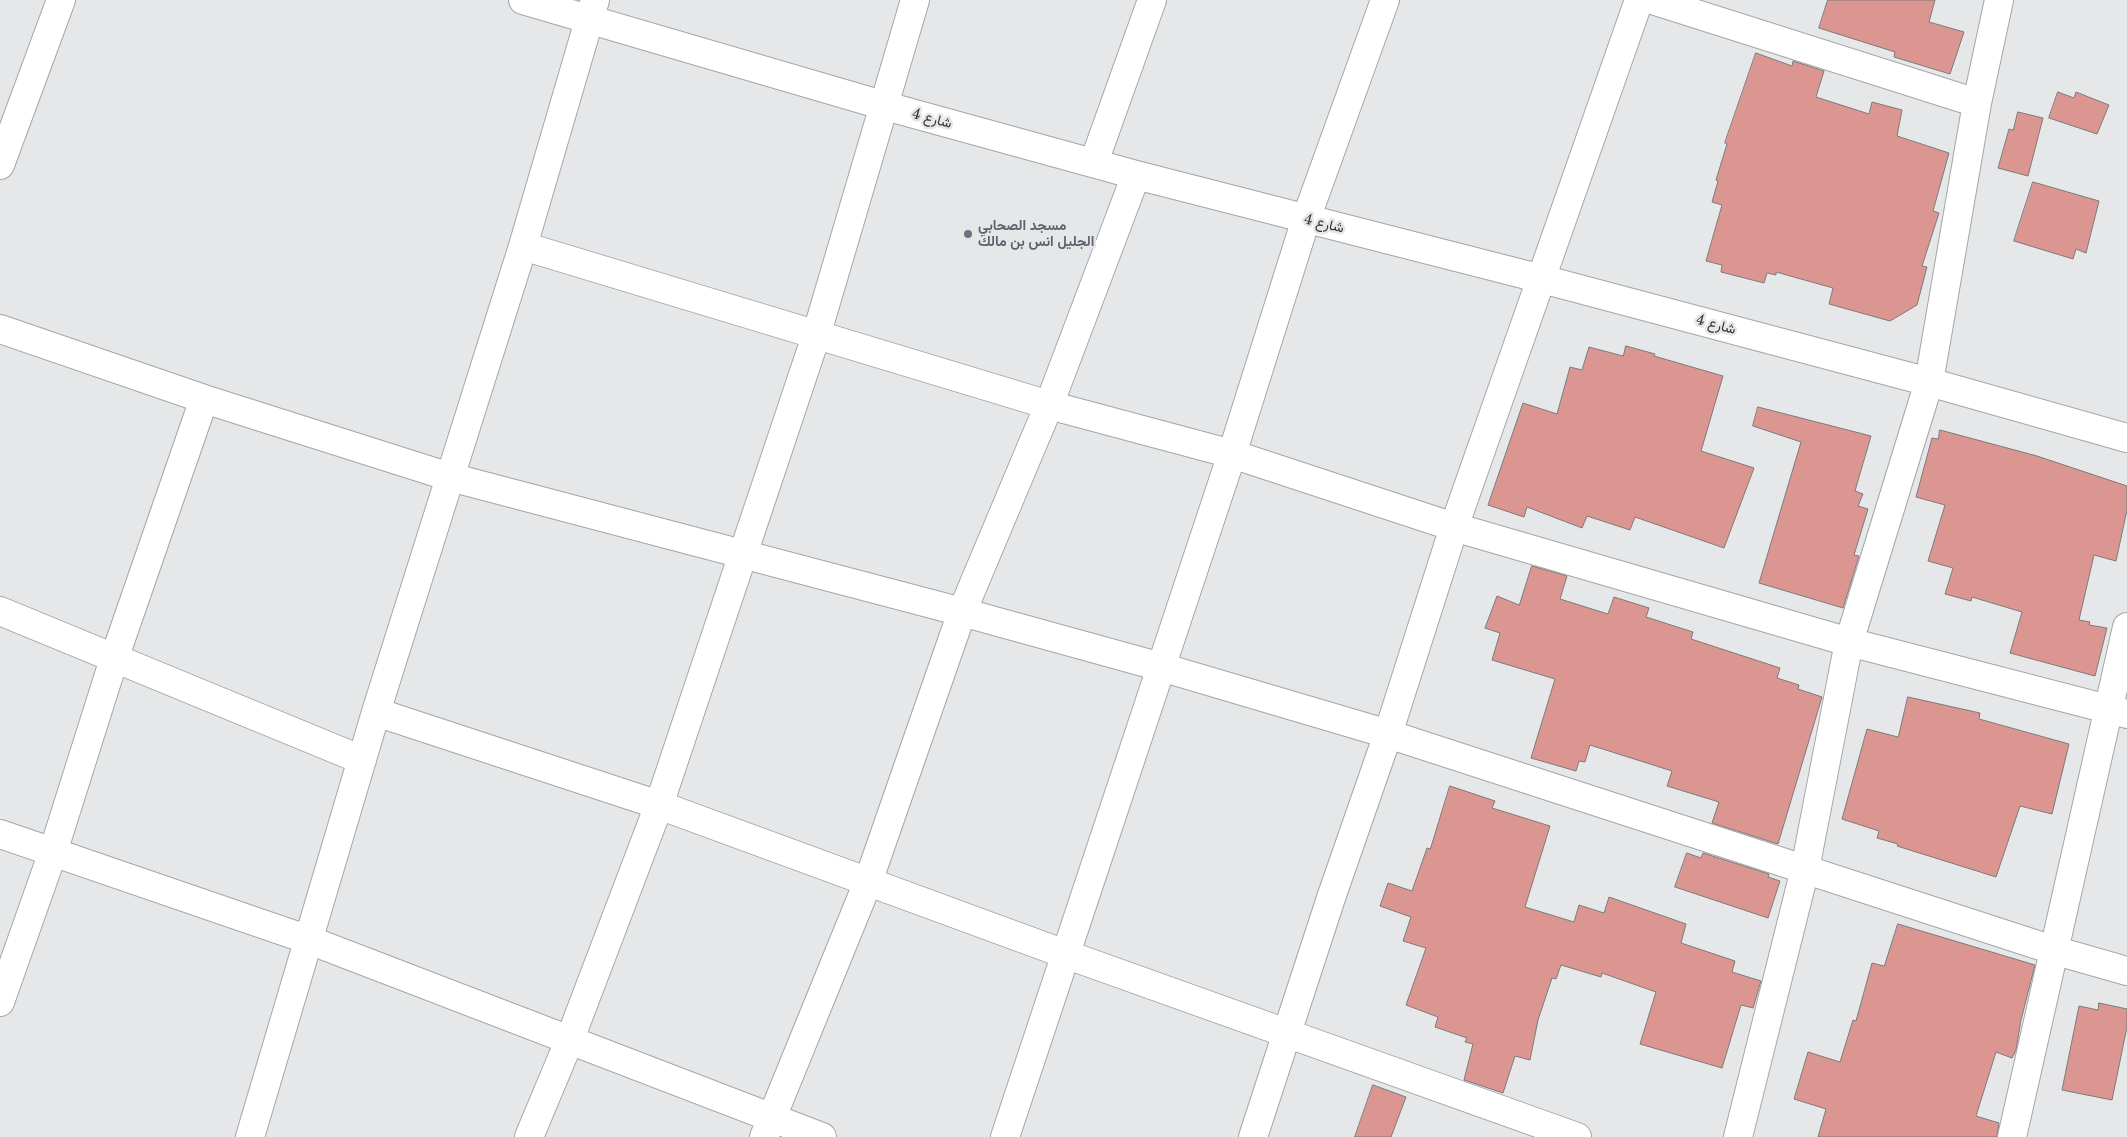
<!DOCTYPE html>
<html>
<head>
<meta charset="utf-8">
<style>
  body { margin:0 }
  canvas { display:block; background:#e5e7e9 }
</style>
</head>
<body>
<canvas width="2127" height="1137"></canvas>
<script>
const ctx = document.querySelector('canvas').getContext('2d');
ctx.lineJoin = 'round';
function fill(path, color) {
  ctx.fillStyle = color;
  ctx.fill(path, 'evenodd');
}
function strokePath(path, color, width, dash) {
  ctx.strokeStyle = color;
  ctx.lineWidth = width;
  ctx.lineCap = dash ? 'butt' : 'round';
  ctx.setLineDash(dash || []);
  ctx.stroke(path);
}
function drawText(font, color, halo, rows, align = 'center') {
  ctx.font = font + ' "Libre Baskerville",Vazirmatn,serif';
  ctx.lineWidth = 5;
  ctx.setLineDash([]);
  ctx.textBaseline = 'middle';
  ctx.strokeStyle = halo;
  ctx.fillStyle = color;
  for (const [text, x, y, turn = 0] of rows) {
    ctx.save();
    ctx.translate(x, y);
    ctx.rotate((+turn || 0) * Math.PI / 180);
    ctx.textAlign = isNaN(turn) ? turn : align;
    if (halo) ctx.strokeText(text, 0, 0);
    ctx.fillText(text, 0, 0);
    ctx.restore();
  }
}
const building = new Path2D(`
  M1828,0H1935L1929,22L1964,32L1950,74L1894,57L1895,52L1819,28Z
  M1756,53L1792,66L1793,61L1824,71L1816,97L1869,114L1872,102L1902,110L1897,136L1949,153L1933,211L1939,213L1922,266L1927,267L1917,305L1890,321L1829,304L1833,288L1776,272V275L1767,273L1764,283L1721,272L1722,265L1706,261L1722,205L1712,202L1718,181L1716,180L1727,144L1725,143Z
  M2058,92L2074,98L2076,92L2109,105L2097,134L2049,118Z
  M2018,112L2043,118L2028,176L1998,168L2009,129L2013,130Z
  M2033,182L2099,201L2086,253L2076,249L2073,259L2014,241Z
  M1626,346L1655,354L1654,356L1723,376L1701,451L1754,468L1724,548L1635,517L1630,530L1587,516L1582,528L1527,507L1524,517L1488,505L1523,403L1557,414L1570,367L1582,370L1589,347L1623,356Z
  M1758,407L1871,436L1855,491L1863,494L1858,506L1868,509L1854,555L1859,556L1843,608L1759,583L1801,442L1753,426Z
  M1940,430L2037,456L2127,486V510L2116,561L2094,555L2079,620L2090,622L2089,625L2107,628L2095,676L2010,653L2022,612L1972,597L1971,601L1945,594L1953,568L1928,561L1945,505L1916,497L1932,438L1938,439Z
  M1532,566L1567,576L1560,599L1608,614L1614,597L1649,608L1646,617L1693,632L1691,639L1780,668L1777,678L1799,685L1798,689L1822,697L1778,844L1712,823L1719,802L1667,786L1672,771L1590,745L1585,762L1579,761L1576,771L1531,758L1555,679L1492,660L1500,633L1485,628L1497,596L1519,605Z
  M1908,697L1980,713L1979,719L2069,744L2052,814L2020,806L1996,877L1897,846L1898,844L1877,838L1879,831L1842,819L1867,729L1898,737Z
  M1450,786L1495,801L1492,808L1550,826L1525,907L1574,922L1579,905L1604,913L1609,897L1686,924L1681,943L1735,961L1732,972L1761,981L1753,1008L1741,1005L1722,1068L1640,1044L1656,992L1602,973L1601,977L1561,965L1556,979L1552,978L1538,1020L1530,1060L1515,1056L1503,1093L1464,1080L1473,1044L1465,1042L1467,1038L1435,1027L1438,1017L1406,1005L1426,948L1403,941L1411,917L1380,906L1388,883L1412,891L1427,848L1430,849Z
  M1687,853L1701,858L1703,853L1769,874L1768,877L1780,881L1768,918L1675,887Z
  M1898,924L2035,965L2021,1020L2016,1050L2012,1058L1996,1052L1976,1116L1999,1123L1997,1137H1818L1826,1109L1794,1099L1808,1052L1840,1062L1853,1020L1856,1021L1872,963L1884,966Z
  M2099,1003L2127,1009V1027L2112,1100L2062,1090L2079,1006L2098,1010Z
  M1373,1085L1406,1097L1391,1137H1355Z`);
fill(building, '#db9691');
strokePath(building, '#7d7a7a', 1);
const minor = new Path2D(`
  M523,0L882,105L1136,175L1542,279L1929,382L2127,438
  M1652,0L1977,103
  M1094,162L1152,0
  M0,165L61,0
  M523,246L1049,405L1232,454L1454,527L1849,642L2127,714
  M0,329L204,399L450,477L962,612L1161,667L1388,734L2053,950L2127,971
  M0,611L362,760
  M376,712L659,805L1065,954L1577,1137
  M0,834L309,940L822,1137
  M0,1002L53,852L114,659L204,399
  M250,1137L376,712L523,246L595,0
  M529,1137L570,1039L659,805L816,336L915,0
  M764,1137L868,882L962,612L1049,405L1136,175
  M1005,1137L1232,454L1306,219L1385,0
  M1253,1137L1331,898L1388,734L1454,527L1639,0
  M1738,1137L1805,869L1849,642L1929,382L1977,103L1999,0
  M2012,1137L2127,627`);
strokePath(minor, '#a4a6a7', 30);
strokePath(minor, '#fff', 28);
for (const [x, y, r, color] of [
  [968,234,5,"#6b7280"]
]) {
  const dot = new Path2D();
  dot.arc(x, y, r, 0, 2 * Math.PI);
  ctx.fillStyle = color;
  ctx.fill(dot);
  strokePath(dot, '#e5e7e9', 2);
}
drawText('14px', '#303132', '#e5e7e9', [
  ["شارع 4",932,119,15],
  ["شارع 4",1324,224,14],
  ["شارع 4",1716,325,15]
]);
drawText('bold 14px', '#5b616d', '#e5e7e9', [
  ["مسجد الصحابي",978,226],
  ["الجليل انس بن مالك",978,242]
], 'left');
</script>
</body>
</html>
